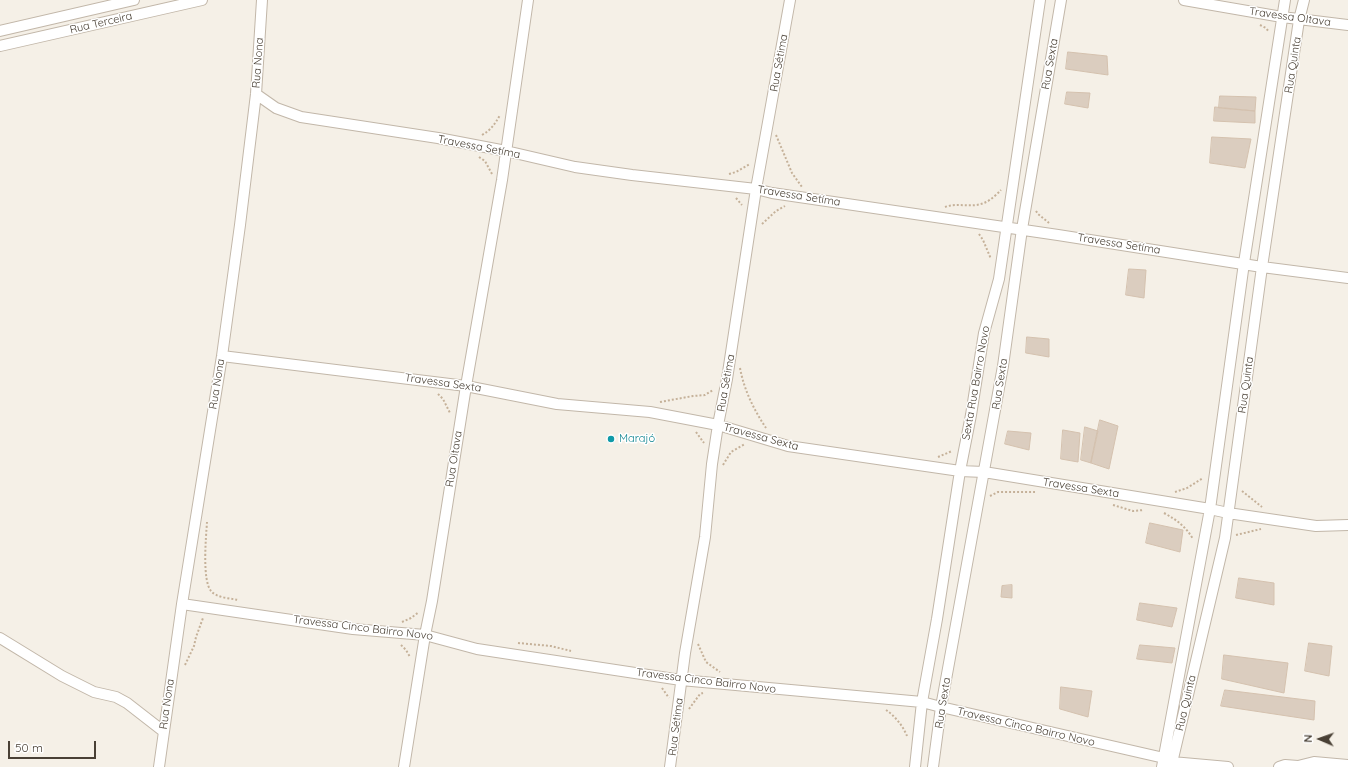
<!DOCTYPE html>
<html>
<head>
<meta charset="utf-8">
<style>
  body { margin:0 }
  #map { position:relative; width:1348px; height:767px; overflow:hidden; background:#f5f0e7; font-family:Quicksand,sans-serif }
  canvas { display:block }
  .north { position:absolute; left:1300px; top:719px; width:40px; height:40px; -webkit-text-stroke:3px #fff; paint-order:stroke; rotate:272deg; font-size:11px; font-weight:700; line-height:16px; text-align:center; color:#494035 }
  .north::after { content:''; display:block; margin:auto; width:14px; height:18px; background:#494035; clip-path:polygon(50% 0,100% 100%,50% 72%,0 100%) }
  .scale { position:absolute; left:8px; top:741px; width:88px; height:18px; box-sizing:border-box; border:2px solid #494035; border-top:0; padding-left:5px; font-size:12px; line-height:14px; white-space:nowrap; color:#494035; -webkit-text-stroke:3px #fff; paint-order:stroke }
</style>
</head>
<body>
<div id="map">
<canvas width="1348" height="767"></canvas>
<div class="north">N</div>
<div class="scale">50 m</div>
</div>
<script>
const ctx = document.querySelector('canvas').getContext('2d');
ctx.lineJoin = 'round';
function fill(path, color) {
  ctx.fillStyle = color;
  ctx.fill(path, 'evenodd');
}
function strokePath(path, color, width, dash) {
  ctx.strokeStyle = color;
  ctx.lineWidth = width;
  ctx.lineCap = dash ? 'butt' : 'round';
  ctx.setLineDash(dash || []);
  ctx.stroke(path);
}
function drawText(font, color, halo, rows, align = 'center') {
  ctx.font = font + ' Quicksand,sans-serif';
  ctx.lineWidth = 3;
  ctx.setLineDash([]);
  ctx.textBaseline = 'middle';
  ctx.strokeStyle = halo;
  ctx.fillStyle = color;
  for (const [text, x, y, turn = 0] of rows) {
    ctx.save();
    ctx.translate(x, y);
    ctx.rotate((+turn || 0) * Math.PI / 180);
    ctx.textAlign = isNaN(turn) ? turn : align;
    if (halo) ctx.strokeText(text, 0, 0);
    ctx.fillText(text, 0, 0);
    ctx.restore();
  }
}
const building = new Path2D(`
  M1068,52L1107,56L1108,75L1066,69Z
  M1067,92L1090,93L1088,108L1065,104Z
  M1220,96L1256,97L1255,111L1219,108Z
  M1215,107L1255,111V123L1214,121Z
  M1212,137L1251,139L1245,168L1210,163Z
  M1129,269L1146,270L1144,298L1126,295Z
  M1027,337L1049,339V357L1026,353Z
  M1100,420L1118,426L1109,469L1091,463Z
  M1085,427L1098,431L1091,463L1081,460Z
  M1063,430L1080,433L1078,462L1061,459Z
  M1008,431L1031,433L1029,450L1005,444Z
  M1150,523L1183,530L1180,552L1146,543Z
  M1239,578L1274,583V605L1236,598Z
  M1012,585V598L1001,597L1002,586Z
  M1140,603L1177,608L1172,627L1137,620Z
  M1309,643L1332,646L1329,676L1305,671Z
  M1140,645L1175,648L1172,663L1137,659Z
  M1224,655L1288,663L1284,693L1222,679Z
  M1061,687L1092,691L1088,717L1060,709Z
  M1225,690L1315,701L1314,720L1221,706Z`);
fill(building, '#dbcdbf');
strokePath(building, '#d4c1ae', 1);
const minor = new Path2D(`
  M1184,0L1282,17L1348,25
  M0,31L134,0
  M0,46L202,0
  M256,94L276,108L301,117L438,138L506,151L575,167L632,175L756,189L772,193L1058,235L1262,267L1348,278
  M222,356L466,386L557,404L650,412L718,425L788,446L960,471L984,472L1210,509L1228,513L1316,526L1348,525
  M182,604L353,629L425,635L477,649L681,680L922,702L941,707L1164,758L1172,762L1228,767
  M0,638L62,676L94,692L116,697L127,703L163,731
  M159,767L182,604L222,356L240,225L256,94L262,0
  M404,767L425,635L432,601L466,386L502,180L528,0
  M670,767L685,653L705,537L712,464L718,425L727,379L756,189L790,0
  M915,767L922,702L937,619L960,471L971,415L984,333L999,279L1040,0
  M933,767L941,707L1003,366L1022,229L1061,0
  M1162,767L1210,509L1244,263L1285,0
  M1171,767L1225,538L1262,267L1299,20L1304,0
  M1279,767L1285,765L1298,766L1314,762L1348,765`);
strokePath(minor, '#c2b7a9', 12);
strokePath(new Path2D(`
  M1260,25L1266,28L1269,32
  M482,135C491,130 495,124 500,115
  M776,135L792,173L802,187
  M479,157L485,161L492,174
  M729,174L736,172L750,164
  M736,198L742,205
  M945,207C958,202 973,209 986,202C991,200 997,194 1001,190
  M1036,211L1038,214L1049,223
  M762,224L776,211L785,206
  M979,234L983,240L991,259
  M740,368C744,390 754,410 766,428
  M438,394L443,399L450,413
  M660,402L693,396L705,395L713,390
  M696,432L704,443
  M938,457L952,451
  M723,465L731,452L745,444
  M1242,491L1262,507
  M1175,492L1187,488L1203,478
  M990,496L998,492H1035
  M1113,505L1133,511L1144,510
  M1164,513C1177,520 1186,527 1193,539
  M207,522C206,537 202,580 211,591C217,598 229,598 238,600
  M1236,535L1261,529
  M402,622L411,618L419,612
  M518,643L551,646L571,651
  M698,644L706,662L720,672
  M401,645L406,650L410,657
  M185,665L194,646L196,637L203,618
  M662,688L669,698
  M689,709L700,694L703,693
  M886,710C895,716 903,726 907,736`), '#c5b199', 2, [2, 2]);
strokePath(minor, '#fff', 10);
for (const [x, y, r, color] of [
  [611,439,4,"#0f9aa8"]
]) {
  const dot = new Path2D();
  dot.arc(x, y, r, 0, 2 * Math.PI);
  ctx.fillStyle = color;
  ctx.fill(dot);
  strokePath(dot, '#fff', 1.5);
}
drawText('11px', '#494035', '#fff', [
  ["Travessa OItava",1290,17,8],
  ["Rua Terceira",101,23,-13],
  ["Rua Nona",258,63,-86],
  ["Rua Sétima",779,63,-80],
  ["Rua Sexta",1050,64,-80],
  ["Rua Quinta",1293,65,-81],
  ["Travessa Setíma",479,147,11],
  ["Travessa Setíma",799,196,9],
  ["Travessa Setíma",1119,244,9],
  ["Travessa Sexta",443,383,8],
  ["Rua Sétima",726,383,-80],
  ["Sexta Rua Bairro Novo",976,383,-80],
  ["Rua Nona",217,384,-81],
  ["Rua Sexta",1000,384,-81],
  ["Rua Quinta",1246,385,-82],
  ["Travessa Sexta",761,437,15],
  ["Rua Oitava",454,459,-81],
  ["Travessa Sexta",1081,488,9],
  ["Travessa Cinco Bairro Novo",363,628,7],
  ["Travessa Cinco Bairro Novo",706,681,7],
  ["Rua Sexta",943,703,-81],
  ["Rua Quinta",1186,703,-77],
  ["Rua Nona",167,704,-82],
  ["Rua Sétima",676,727,-83],
  ["Travessa Cinco Bairro Novo",1026,727,13]
]);
drawText('11px', '#0d838f', '#fff', [
  ["Marajó",619,439]
], 'left');
</script>
</body>
</html>
